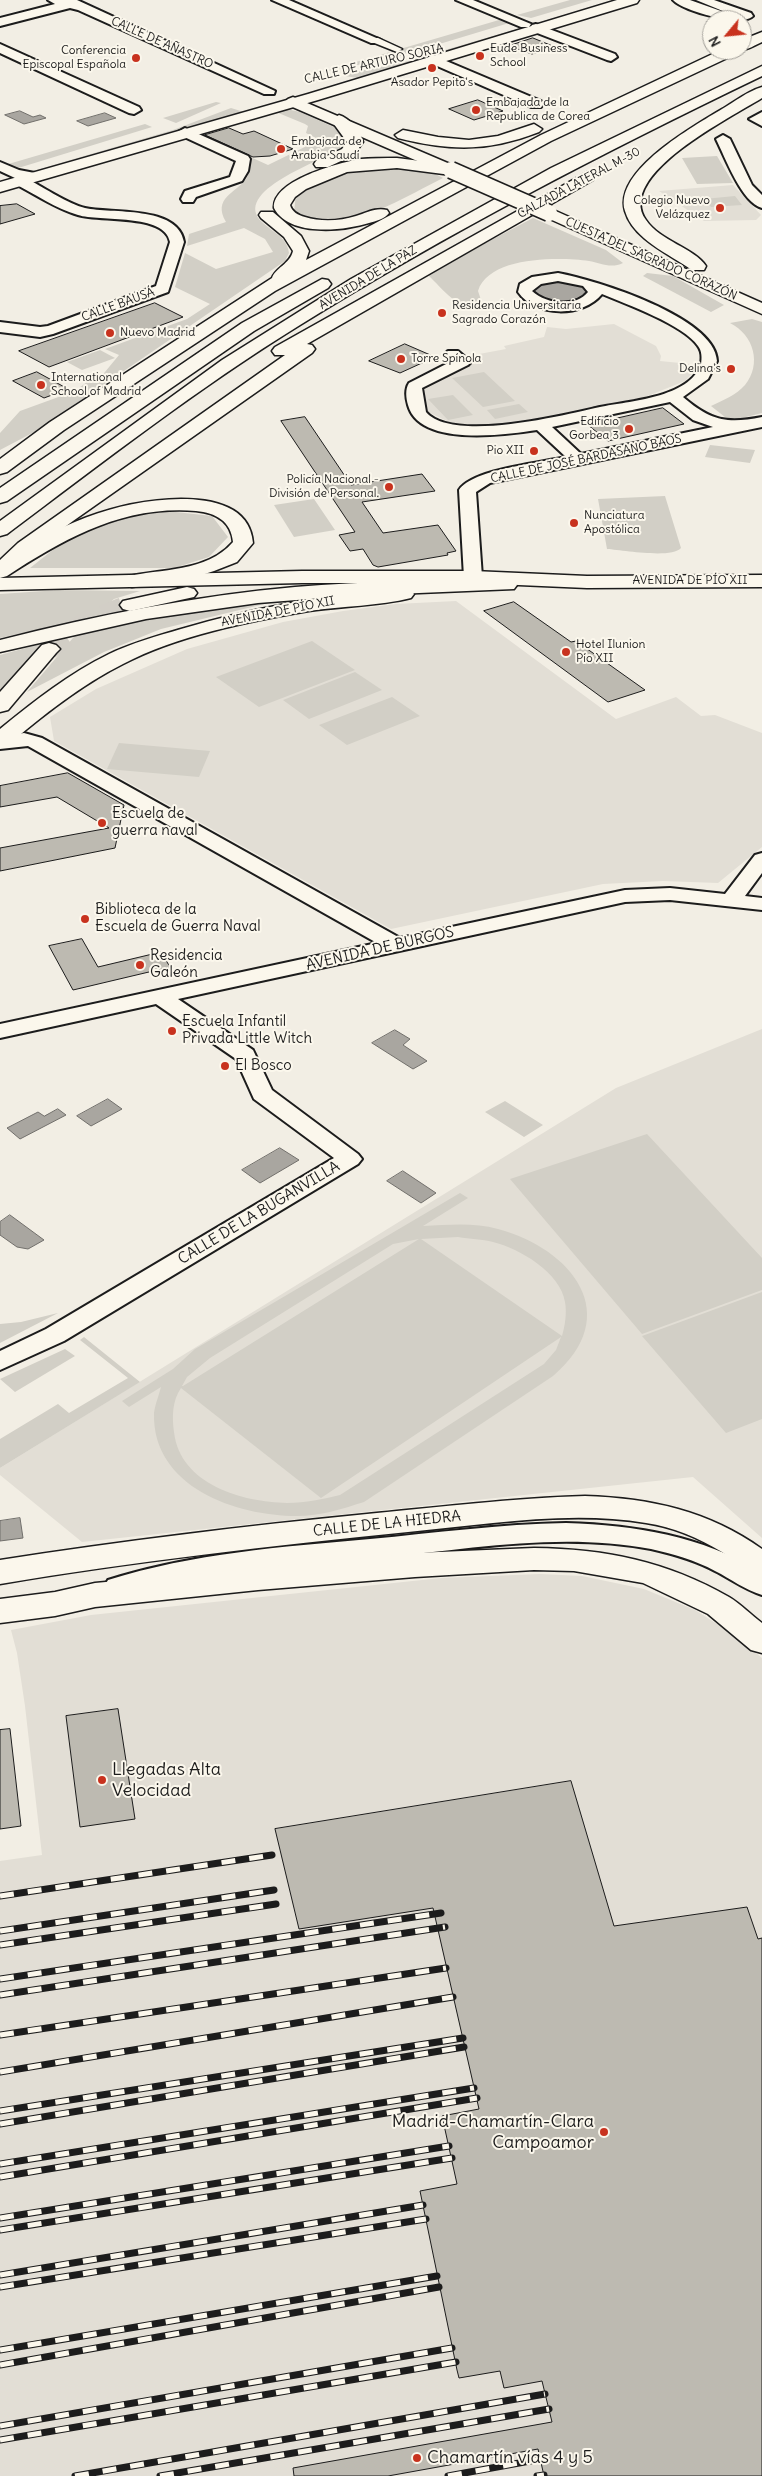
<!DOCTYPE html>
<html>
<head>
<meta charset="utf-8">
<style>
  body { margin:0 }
  #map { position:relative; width:762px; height:2476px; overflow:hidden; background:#f2eee4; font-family:Delius,sans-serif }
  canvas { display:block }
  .north { position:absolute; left:702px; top:10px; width:50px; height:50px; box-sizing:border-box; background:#fbf7ec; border:1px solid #a29f99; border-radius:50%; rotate:242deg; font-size:14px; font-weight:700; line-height:20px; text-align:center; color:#1c1c1c }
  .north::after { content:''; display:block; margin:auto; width:18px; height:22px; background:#c8321e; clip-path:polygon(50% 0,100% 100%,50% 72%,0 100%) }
</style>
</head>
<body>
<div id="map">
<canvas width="762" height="2476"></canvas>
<div class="north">N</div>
</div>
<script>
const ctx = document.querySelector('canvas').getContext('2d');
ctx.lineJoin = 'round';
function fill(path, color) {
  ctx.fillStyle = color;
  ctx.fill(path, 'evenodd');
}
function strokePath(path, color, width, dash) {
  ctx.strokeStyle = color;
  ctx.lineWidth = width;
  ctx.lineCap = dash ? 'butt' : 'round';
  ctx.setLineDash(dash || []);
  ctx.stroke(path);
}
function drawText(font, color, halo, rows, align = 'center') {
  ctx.font = font + ' Delius,sans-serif';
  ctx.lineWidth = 4;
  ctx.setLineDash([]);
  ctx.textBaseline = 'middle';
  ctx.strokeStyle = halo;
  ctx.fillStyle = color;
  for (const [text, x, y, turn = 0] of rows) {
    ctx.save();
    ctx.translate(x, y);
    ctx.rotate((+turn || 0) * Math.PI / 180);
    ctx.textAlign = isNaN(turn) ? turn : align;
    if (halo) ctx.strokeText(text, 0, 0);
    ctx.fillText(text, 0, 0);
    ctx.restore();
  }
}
fill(new Path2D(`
  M733,185L761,215L756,220L704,221L659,191Z
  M614,324L656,346L661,356L660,361L700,365L685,381L645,397L532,421L483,426L463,425L449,422L428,412L423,390L430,382L444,374L470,364L463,357L506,349L504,346L544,337L547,327L566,329Z
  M456,601L616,719L676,697L701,716L715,715L762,733V847L718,883L663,881L603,884L391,929L54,741L50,717L96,689L187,649L283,622L343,611L396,604Z
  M762,1029V1538L693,1477L82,1542L0,1475V1468L616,1088Z
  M540,1574L582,1576L644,1589L695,1610L733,1634L762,1658V2476H0V1861L42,1855L25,1706L17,1653L11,1630L91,1615L441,1578Z`), '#e2ded5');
fill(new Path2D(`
  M570,0H592L531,18L517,15Z
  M615,0H624L358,78L345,76L349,73L401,63Z
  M499,20L509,23L393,58L322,72Z
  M216,102L221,103L176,123L163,118Z
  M231,108L244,112L36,173H26L173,130Z
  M287,109L300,112L338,129L348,142L343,149C324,159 228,192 263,223C274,233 287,237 289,253L285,261L36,431L0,450V433L20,411L75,391L91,379L100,378L119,355L105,349L187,319L210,304L175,287L185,253L216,269L273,252L265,239L244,228L187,246L189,234L226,222C212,198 236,193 246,179C249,175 250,168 251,163L246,155L268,165L317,141L316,138L306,133L308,126L305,124L276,112Z
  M145,124L152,127L15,169L5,165Z
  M717,156L733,183L697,184L682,158Z
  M390,165L428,170L443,178C396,201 346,237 294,213L296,193L351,169Z
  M735,196L742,205L711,207L704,199Z
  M533,218L606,250L623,263C611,269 600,263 589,261C559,257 489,256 478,291L482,303L489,308C458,312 447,293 427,274Z
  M647,273L673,276L724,305L711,312L643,276Z
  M752,319L762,322V413L730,421L711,406C724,400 736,395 745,385C762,364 754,335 730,323Z
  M100,350L115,358L82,370L67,362Z
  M484,372L515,401L483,407L452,378Z
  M453,395L473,415L448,420L428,399Z
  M519,404L528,412L495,419L487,410Z
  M710,445L755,450L750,463L705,457Z
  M665,496L681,548C671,559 623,550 607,549L598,499Z
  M314,499L335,530L294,537L274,505Z
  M167,511L212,516L228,537L209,557L174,568H30L63,542L117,519Z
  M59,590L140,591L114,599L107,605L108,614L0,638V594Z
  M285,599L161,629L104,652L27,692L78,632L163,615Z
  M312,641L355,670L259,707L216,677Z
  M48,642L0,696V655Z
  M355,672L382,690L309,719L283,700Z
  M392,697L420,716L347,745L319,725Z
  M119,743L210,751L199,777L107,769Z
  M505,1101L543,1125L524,1137L485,1112Z
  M647,1134L762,1258V1290L642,1334L510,1179Z
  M460,1193L468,1198L423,1226C448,1225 473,1222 498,1229C572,1249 625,1315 553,1376L364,1502C342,1509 320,1516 297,1516C236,1516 152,1487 154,1413C155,1405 159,1395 161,1387L129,1407L122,1401L173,1369L195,1349ZM458,1237C470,1239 482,1239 493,1242C520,1249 560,1272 565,1302C567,1313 565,1326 562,1336L421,1239ZM419,1239L183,1386H182L187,1377L210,1358L377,1254L393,1244ZM561,1337L556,1350L544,1364L340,1495C323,1499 306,1503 287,1503C243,1502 180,1485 174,1432C172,1417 172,1401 181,1388L321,1498Z
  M762,1292V1419L726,1433L642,1336Z
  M58,1313L0,1343V1324L21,1322Z
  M84,1337L140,1382L0,1468V1439L58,1404L69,1413L128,1378L80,1340Z
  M65,1349L75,1356L15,1392L0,1379Z`), '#d2cfc6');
const water = new Path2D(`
  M20,111L33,117L40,115L46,118L24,124L5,115Z
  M105,113L116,118L88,126L77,121Z
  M557,281L581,285L587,292L586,296C570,309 549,302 533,293V290L541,284Z
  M395,1030L410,1039L403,1045L427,1061L413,1069L372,1043Z
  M108,1099L122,1109L91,1126L77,1116Z
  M58,1109L66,1115L20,1139L7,1128L38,1112L44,1116Z
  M280,1148L299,1160L260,1183L242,1170Z
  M403,1171L436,1193L421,1203L387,1181Z
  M10,1215L44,1240L28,1249L17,1247L0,1235V1222Z
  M20,1518L23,1538L0,1541V1521Z`);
fill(water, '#a9a6a0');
strokePath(water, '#716f6b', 1);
const building = new Path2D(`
  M533,38L555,47L532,54L509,46Z
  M478,100L503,111L474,120L449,109Z
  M229,128L243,134L254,131L293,149L270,156L253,157L205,135Z
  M17,204L35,214L0,224V206Z
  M155,303L183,317L49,367L19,351Z
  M405,344L435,357L400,373L369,361Z
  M37,372L68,389L44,398L13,381Z
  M663,408L684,424L608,441L588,425Z
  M305,417L351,485L422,474L435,491L362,502L383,533L438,525L456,551L447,553L448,555L378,567L373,565L363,549L350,551L339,535L355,532L281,421Z
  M514,602L571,642L576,641L645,690L608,702L484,611Z
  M68,773L124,805L115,848L0,871V848L109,828L57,797L0,807V786Z
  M82,939L98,967L161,952L170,967L73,990L49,946Z
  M118,1709L135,1819L80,1827L66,1716Z
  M10,1729L21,1826L0,1829V1730Z
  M571,1781L614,1926L747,1907L758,1939L762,1938V2476H544L538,2449L388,2476H294L293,2468L552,2422L542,2381L504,2388L500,2371L459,2378L457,2370L420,2191L457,2184L442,2116L479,2109L433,1908L299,1929L275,1829Z`);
fill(building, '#bdbab1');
strokePath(building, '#1c1c1c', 1);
strokePath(new Path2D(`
  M49,649L86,622L130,605`), '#d2cec6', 21, [21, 11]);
const pedestrian = new Path2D(`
  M372,38H378L402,49L397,52L372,42Z`);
const minor = new Path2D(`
  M48,0H77L275,91L274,94H264L78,10L70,8L0,26V18L55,4Z
  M272,0H289L381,40L379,43H371Z
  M456,0H473L531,24L529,27H521Z
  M673,0H690L735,16L696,0H714L751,13L753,16C743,27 684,12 673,0Z
  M536,24L615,54L617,57L611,61L607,60L532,31L530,28L532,25Z
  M0,44L139,107L141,110L134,114L129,113L0,53Z
  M432,55L541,101L543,104L541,107H531L428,62L426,59Z
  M762,112V126L749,119Z
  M185,128L248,156L250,159L248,171L242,181L196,197L193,202H183L181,199L185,191L230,177L236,161L180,135L178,132Z
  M723,135L730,139L752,185L762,195V208C742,203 725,157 716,139Z
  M0,162L19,170L40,174L42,177L40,180H29C45,188 68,204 85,208C111,214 178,205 184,242L168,292L53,334L40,337L0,332V322L40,327L48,326L156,286L170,242C165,213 99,222 78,215C56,209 35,194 15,184L13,181L15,178L0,171Z
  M558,273C596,280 715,317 717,361L708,379L683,397C711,421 727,424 762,417V427L490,483L476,492L482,577L479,581H467L464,577L459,490C473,469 540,463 566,457L537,430C505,435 419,447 408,405C406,398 405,389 409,383L452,361L445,354L448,351H458L471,362L468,365L422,388L426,412C453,443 564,415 600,407C628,401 690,398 701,364C702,358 702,351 698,346C684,325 626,304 602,294C583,318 535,317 518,292L520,284L532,277ZM558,281L583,286L588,292C575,308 546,304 532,291L541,284ZM670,402L693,420L713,427L581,454L552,427Z
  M24,733L42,738L400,938L625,890L670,888L725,894L755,855L762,853V873L745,896L762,898V910L670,900L625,902L178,999L253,1050L272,1090L358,1154L362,1159L358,1164L64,1341L0,1370V1351L46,1329L334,1158L254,1099L236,1059L156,1004L0,1038V1024L377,943L28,746L0,749V737Z
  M566,1523C636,1525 701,1536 762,1572V1595C745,1590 731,1579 715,1571C695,1560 673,1554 651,1549C561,1532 469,1549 379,1558C291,1567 204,1571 118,1597L108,1594L104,1587L108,1580C194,1553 281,1547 370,1539C435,1533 500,1524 566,1523Z`);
const secondary = new Path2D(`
  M293,97L457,167L459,170L457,173H445L288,105L285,102L288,99Z
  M549,208L762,303V314L543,216L541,213L543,210Z
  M302,571H473L587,576L762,575V587L587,588L473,583H302L0,590V578Z
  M187,587L194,589L197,593L194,597L130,611L123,609L120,605L123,601Z
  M404,588L411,590L414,594L411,598C379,606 343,606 309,611C250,621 176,636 123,664C81,685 43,715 8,745L0,747V729C34,701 70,673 109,654C132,643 157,636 181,629C254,607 328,595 404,588Z
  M49,643L56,645L60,649L56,653L8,710L0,712V692L42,645Z
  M585,1496C650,1498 709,1511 762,1549V1577C746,1572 736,1561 722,1552C699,1538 673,1527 646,1523C568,1510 486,1525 408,1532C271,1546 135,1561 0,1584V1560C122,1541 244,1526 367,1514C440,1507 512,1498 585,1496Z
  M534,1548C606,1549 666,1561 729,1597C741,1604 751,1615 762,1623V1653L751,1650L708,1614L643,1583L574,1571L534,1570L415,1577L258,1590L95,1607L55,1616L0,1623V1599L55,1592L95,1583L415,1553Z`);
const primary = new Path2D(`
  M617,0H639L637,3L318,100L0,192V182L308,94Z
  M181,499C212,499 250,506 253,543L237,562L214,571L189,579L132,587L125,585L122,581L125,577C161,568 206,573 233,542C231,521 216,513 196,511C124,505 65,538 7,576L0,578V563C56,526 113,500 181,499Z`);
const motorway = new Path2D(`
  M762,32V42C755,45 748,50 741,50L742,40Z
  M721,50H740L738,53L551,141L275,291L64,430L7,472L0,474V459L50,422L272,278C275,268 290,264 293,251L284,237L261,218L259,215L261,212H273L301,236L309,251L306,260L541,135Z
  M762,66V76C604,152 449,232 300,325C198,388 103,462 7,534L0,536V521L222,360L351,279L551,168Z
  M762,87V98C732,117 614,175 646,220C660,241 694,248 706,266L704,270H692C669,254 633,239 625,211C613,171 694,126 722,109C734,102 748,91 762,87Z
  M339,115C349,118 361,132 363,142L354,155L328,167H316L314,164L316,161L342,149L347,142L331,120Z
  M534,124L542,129L539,132C488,152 450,151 398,138L395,135L403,130L438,137L469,140L498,136Z
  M397,158L451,165L459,170L451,175L397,168L347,172L306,189L295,197L290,205C292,212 298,215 305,217C321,222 340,221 356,216C366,213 376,207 387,210L389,213C385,219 376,221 369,223C343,231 289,237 274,208C272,180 341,162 361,159C373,158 385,158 397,158Z
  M587,172L595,177L593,180L307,344L312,345L315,349L312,353L73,521L32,551L7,575L0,577V560L18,543L285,355H275L272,351L275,347Z
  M322,279L328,280L331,284L328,288L254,331L7,501L0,503V488L242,323Z
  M507,579L514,581L517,585L514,589L348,596L258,603L146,619L0,652V640C97,615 195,596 295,587C365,581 436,581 507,579Z`);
strokePath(pedestrian, '#1c1c1c', 3);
strokePath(minor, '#1c1c1c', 4);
strokePath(secondary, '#1c1c1c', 3);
strokePath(primary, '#1c1c1c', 3);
strokePath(motorway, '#1c1c1c', 3);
fill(pedestrian, '#fbf7ec');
fill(minor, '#fbf7ec');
fill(secondary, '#fbf7ec');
fill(primary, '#fbf7ec');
fill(motorway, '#fbf7ec');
const rail = new Path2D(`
  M0,1896L272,1855
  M0,1931L274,1890
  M0,1945L276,1904
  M0,1979L441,1913
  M0,1995L445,1927
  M0,2035L446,1968
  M0,2072L453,1997
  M0,2111L463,2038
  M0,2124L464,2047
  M0,2164L474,2088
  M0,2177L477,2098
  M0,2218L449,2146
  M0,2230L452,2158
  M0,2275L423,2205
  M0,2287L426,2219
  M0,2350L437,2276
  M0,2365L439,2287
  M0,2426L452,2348
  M0,2440L456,2362
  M75,2476L545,2394
  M160,2476L549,2409
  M448,2476L541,2459
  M537,2476L544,2475`);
strokePath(rail, '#1c1c1c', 7);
strokePath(rail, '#fbf7ec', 5, [14]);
const secondaryBridge = new Path2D(`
  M451,170L549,213`);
strokePath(secondaryBridge, '#1c1c1c', 19, []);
strokePath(secondaryBridge, '#fbf7ec', 16);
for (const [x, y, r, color] of [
  [480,56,5,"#c8321e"],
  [136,58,5,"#c8321e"],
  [432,68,5,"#c8321e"],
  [476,110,5,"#c8321e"],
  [281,149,5,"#c8321e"],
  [720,208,5,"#c8321e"],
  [442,313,5,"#c8321e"],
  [110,333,5,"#c8321e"],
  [401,359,5,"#c8321e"],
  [731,369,5,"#c8321e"],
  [41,385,5,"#c8321e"],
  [629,429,5,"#c8321e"],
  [534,451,5,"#c8321e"],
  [389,487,5,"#c8321e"],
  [574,523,5,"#c8321e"],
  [566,652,5,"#c8321e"],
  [102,823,5,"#c8321e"],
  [85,919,5,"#c8321e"],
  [140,965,5,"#c8321e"],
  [172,1031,5,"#c8321e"],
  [225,1066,5,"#c8321e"],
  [102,1780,5,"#c8321e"],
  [604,2132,5,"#c8321e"],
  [417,2458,5,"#c8321e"]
]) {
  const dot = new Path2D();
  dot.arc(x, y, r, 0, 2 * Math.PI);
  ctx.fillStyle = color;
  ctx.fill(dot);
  strokePath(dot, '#fbf7ec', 2);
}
drawText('12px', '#1c1c1c', '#fbf7ec', [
  ["CALLE DE AÑASTRO",162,43,24],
  ["CALLE DE ARTURO SORIA",374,64,-13],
  ["CALZADA LATERAL M-30",579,183,-28],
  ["CUESTA DEL SAGRADO CORAZÓN",651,259,24],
  ["AVENIDA DE LA PAZ",368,278,-31],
  ["CALLE BAUSÁ",118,305,-20],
  ["CALLE DE JOSÉ BARDASANO BAOS",586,459,-12],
  ["AVENIDA DE PÍO XII",690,581],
  ["AVENIDA DE PÍO XII",278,612,-11]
]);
drawText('12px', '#1c1c1c', '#fbf7ec', [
  ["Eude Business",490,49],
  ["School",490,63],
  ["Conferencia",126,51,"right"],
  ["Episcopal Española",126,65,"right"],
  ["Asador Pepito's",432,83,"center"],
  ["Embajada de la",486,103],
  ["Republica de Corea",486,117],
  ["Embajada de",291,142],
  ["Arabia Saudí",291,156],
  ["Colegio Nuevo",710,201,"right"],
  ["Velázquez",710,215,"right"],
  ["Residencia Universitaria",452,306],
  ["Sagrado Corazón",452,320],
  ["Nuevo Madrid",120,333],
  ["Torre Spínola",411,359],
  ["Delina's",721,369,"right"],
  ["International",51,378],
  ["School of Madrid",51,392],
  ["Edificio",619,422,"right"],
  ["Gorbea 3",619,436,"right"],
  ["Pio XII",524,451,"right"],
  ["Policía Nacional -",379,480,"right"],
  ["División de Personal.",379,494,"right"],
  ["Nunciatura",584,516],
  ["Apostólica",584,530],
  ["Hotel Ilunion",576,645],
  ["Pío XII",576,659]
], 'left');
drawText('15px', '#1c1c1c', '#fbf7ec', [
  ["Escuela de",112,814],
  ["guerra naval",112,831],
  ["Biblioteca de la",95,910],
  ["Escuela de Guerra Naval",95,927],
  ["Residencia",150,956],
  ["Galeón",150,973],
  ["Escuela Infantil",182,1022],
  ["Privada Little Witch",182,1039],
  ["El Bosco",235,1066]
], 'left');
drawText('15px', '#1c1c1c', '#fbf7ec', [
  ["AVENIDA DE BURGOS",380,949,-13],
  ["CALLE DE LA BUGANVILLA",259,1213,-31],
  ["CALLE DE LA HIEDRA",387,1524,-6]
]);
drawText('18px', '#1c1c1c', '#fbf7ec', [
  ["Llegadas Alta",112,1770],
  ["Velocidad",112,1791],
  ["Madrid-Chamartín-Clara",594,2122,"right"],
  ["Campoamor",594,2143,"right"],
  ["Chamartín vías 4 y 5",427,2458]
], 'left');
</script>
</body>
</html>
